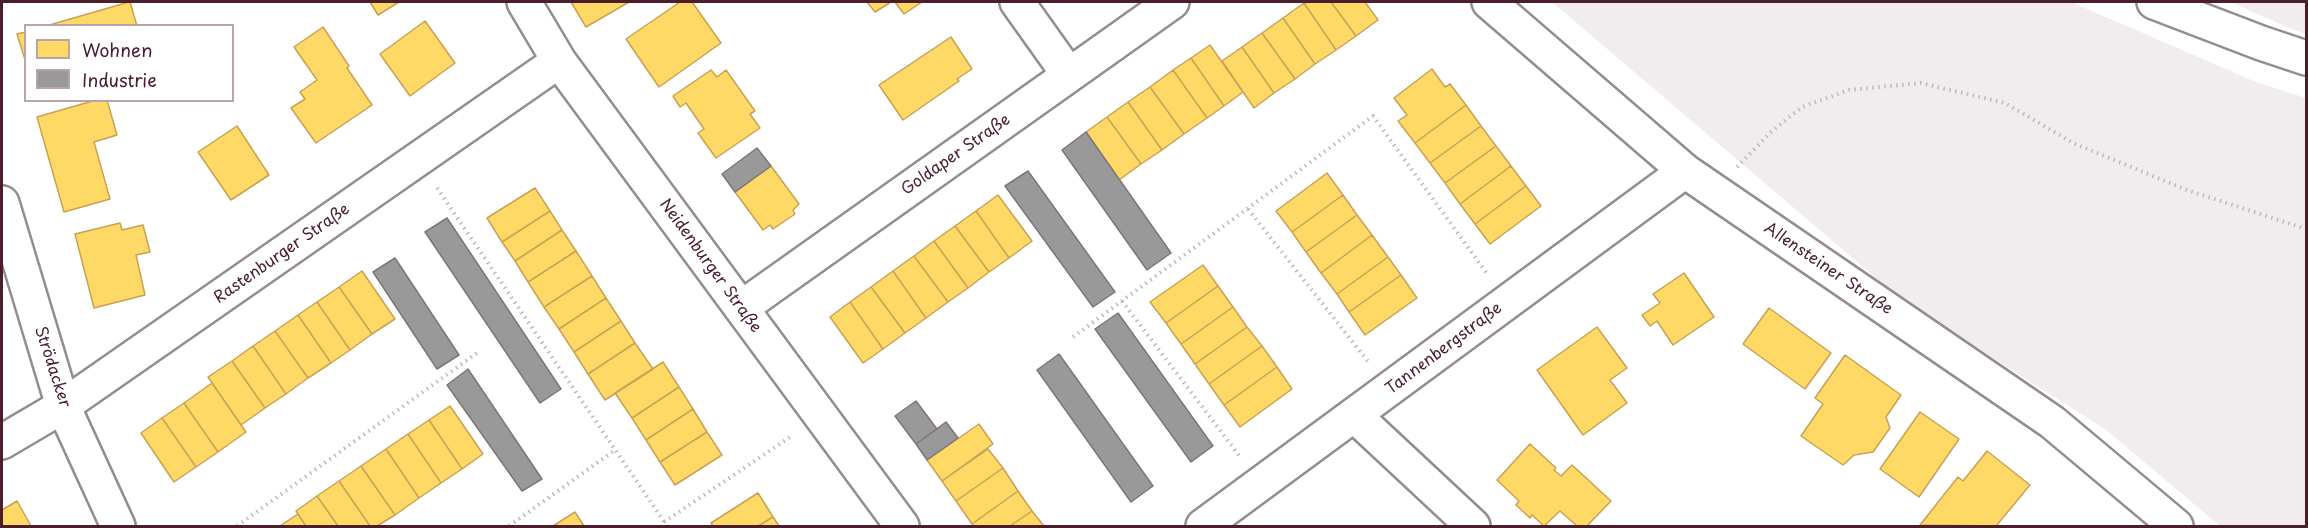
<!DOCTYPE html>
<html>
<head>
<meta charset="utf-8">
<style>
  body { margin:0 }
  #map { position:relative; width:2308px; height:528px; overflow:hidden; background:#fff; font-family:"Playpen Sans",sans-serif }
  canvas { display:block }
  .frame { position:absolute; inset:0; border:3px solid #4a1f2b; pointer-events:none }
  .legend { position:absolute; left:24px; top:24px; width:210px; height:78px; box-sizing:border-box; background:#fff; border:2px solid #b7a5aa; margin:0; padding:8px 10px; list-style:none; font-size:18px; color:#4a1f2b }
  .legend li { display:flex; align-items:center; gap:12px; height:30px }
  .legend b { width:30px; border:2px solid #b7a5aa }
</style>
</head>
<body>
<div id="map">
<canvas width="2308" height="528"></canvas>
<div class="frame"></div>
<ul class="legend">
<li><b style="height:16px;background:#ffd966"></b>Wohnen</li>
<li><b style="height:16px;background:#999"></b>Industrie</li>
</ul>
</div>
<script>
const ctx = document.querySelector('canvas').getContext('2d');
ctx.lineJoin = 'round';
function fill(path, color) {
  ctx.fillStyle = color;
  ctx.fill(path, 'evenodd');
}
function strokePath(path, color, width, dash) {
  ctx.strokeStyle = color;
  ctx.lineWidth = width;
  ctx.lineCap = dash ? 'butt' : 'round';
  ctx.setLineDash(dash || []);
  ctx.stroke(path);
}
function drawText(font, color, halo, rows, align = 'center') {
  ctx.font = font + ' "Playpen Sans",sans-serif';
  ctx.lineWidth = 6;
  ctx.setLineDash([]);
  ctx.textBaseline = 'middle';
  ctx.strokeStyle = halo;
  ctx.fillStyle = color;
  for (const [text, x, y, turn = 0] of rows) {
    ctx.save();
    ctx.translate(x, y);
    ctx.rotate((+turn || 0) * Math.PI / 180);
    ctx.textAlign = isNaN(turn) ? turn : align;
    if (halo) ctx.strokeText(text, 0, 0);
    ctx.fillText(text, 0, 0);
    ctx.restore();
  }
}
fill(new Path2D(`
  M1552,2H2071L2256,82L2306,98V526H2220L2105,429L1903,301Z
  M2230,2H2306V34L2287,27Z`), '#f1edee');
const homes = new Path2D(`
  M130,2L137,26H46L129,2Z
  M370,2H399L378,15Z
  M571,2H629L586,27Z
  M680,2H692L721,43L659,87L626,39Z
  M867,2H891L875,12Z
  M895,2H922L904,14Z
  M1307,2H1331L1356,36L1336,50L1304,3Z
  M1331,2H1365L1378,20L1356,36Z
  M1304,3L1336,50L1315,64L1283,18Z
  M1283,18L1315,64L1295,79L1262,33Z
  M425,21L455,63L410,96L380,54Z
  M323,27L349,66L347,68L372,105L316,143L291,108L305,99L300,92L317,80L294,47Z
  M26,32V63L17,34Z
  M1262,33L1295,79L1274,93L1242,47Z
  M951,37L972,69L957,79L959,81L903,120L879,85Z
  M1210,45L1243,92L1224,106L1191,58Z
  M1242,47L1274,93L1254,108L1222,61Z
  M1191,58L1224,106L1207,118L1173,70Z
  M1432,69L1445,87L1450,84L1466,105L1415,143L1398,121L1407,115L1394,98Z
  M711,70L717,77L726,70L755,111L750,114L760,128L716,158L698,133L704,129L686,103L680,107L673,96Z
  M1173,70L1207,118L1184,134L1150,87Z
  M1150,87L1184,134L1162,150L1128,102Z
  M96,100H107L117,135L94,142L110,199L64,212L37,117Z
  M1128,102L1162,150L1141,164L1107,117Z
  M1466,105L1481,126L1430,163L1415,143Z
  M1107,117L1141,164L1119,180L1086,132Z
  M237,126L269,175L231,200L198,152Z
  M1481,126L1496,146L1445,183L1430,163Z
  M1496,146L1511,166L1460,204L1445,183Z
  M771,166L799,204L793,210L795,214L773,229L770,225L763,230L735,192Z
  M1511,166L1526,186L1475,224L1460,204Z
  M1327,173L1343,195L1292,232L1276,211Z
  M1526,186L1541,206L1490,244L1475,224Z
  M535,188L550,211L502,242L487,218Z
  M998,195L1032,241L1009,258L976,211Z
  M1343,195L1357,215L1306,252L1292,232Z
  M550,211L562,230L515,261L502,242Z
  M976,211L1009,258L989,272L955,226Z
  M1357,215L1372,235L1321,273L1306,252Z
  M120,223L122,230L143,225L150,252L136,255L145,295L94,308L75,234Z
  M955,226L989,272L968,288L934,241Z
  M562,230L576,251L528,282L515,261Z
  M1372,235L1388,257L1337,294L1321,273Z
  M934,241L968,288L948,302L914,256Z
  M576,251L592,276L544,307L528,282Z
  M914,256L948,302L926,318L893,271Z
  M1388,257L1401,275L1349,312L1337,294Z
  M1203,265L1218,286L1166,323L1150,302Z
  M362,271L395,319L372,334L339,287Z
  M893,271L926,318L905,333L871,287Z
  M1684,273L1714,317L1673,345L1657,321L1650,326L1642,315L1660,303L1653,294Z
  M1401,275L1417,298L1365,335L1349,312Z
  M592,276L606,298L559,329L544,307Z
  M1218,286L1233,307L1181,344L1166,323Z
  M339,287L372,334L350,350L317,302Z
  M871,287L905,333L883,349L850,302Z
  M606,298L621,321L574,352L559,329Z
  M317,302L350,350L331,363L298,315Z
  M850,302L883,349L863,363L830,317Z
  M1233,307L1247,327L1195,364L1181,344Z
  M1769,308L1831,353L1805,389L1743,344Z
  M298,315L331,363L308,378L275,331Z
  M621,321L635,343L588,374L574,352Z
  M1247,327L1262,346L1209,384L1195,364Z
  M1597,327L1627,368L1610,380L1627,403L1583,435L1537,370Z
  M275,331L308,378L286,394L253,346Z
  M635,343L653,369L605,400L588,374Z
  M253,346L286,394L265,408L232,361Z
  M1262,346L1277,367L1224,405L1209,384Z
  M1845,355L1901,395L1886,417L1890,428L1873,452L1854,455L1843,465L1801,436L1823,404L1815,398Z
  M232,361L265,408L241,425L208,377Z
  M663,362L679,387L632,418L615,393Z
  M1277,367L1292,389L1240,427L1224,405Z
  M212,383L246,432L218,452L184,403Z
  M679,387L693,409L646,440L632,418Z
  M184,403L218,452L196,467L162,418Z
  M450,406L483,454L462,469L429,420Z
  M693,409L707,432L660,462L646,440Z
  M1920,412L1959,439L1919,497L1880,469Z
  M162,418L196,467L174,482L141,433Z
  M429,420L462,469L441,483L408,434Z
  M979,424L993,444L942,481L927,460Z
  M707,432L722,455L675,485L660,462Z
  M408,434L441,483L419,498L386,449Z
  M1530,444L1556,468L1554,470L1561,476L1572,465L1611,501L1587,526H1577L1560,511L1544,526L1532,515L1530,518L1516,505L1519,501L1497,480Z
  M386,449L419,498L395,515L361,466Z
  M988,449L1003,468L956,501L942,481Z
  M1987,451L2030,485L1996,526L1920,525L1958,477L1963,481Z
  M361,466L395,515L377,526H370L339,481Z
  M1003,468L1018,491L972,524L956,501Z
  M339,481L370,526H338L317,496Z
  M1018,491L1032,511L1010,526H974L972,524Z
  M758,493L773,517L758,526H713L711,523Z
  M317,496L338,526H306L296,511Z
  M17,501L31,526H2V510Z
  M1032,511L1044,526H1010Z
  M575,512L584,526H553Z
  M298,514L306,526H280Z
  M773,517L779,526H758Z`);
fill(homes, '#ffd966');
strokePath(homes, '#c9a154', 1.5);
const industry = new Path2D(`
  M1086,132L1171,253L1147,270L1062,150Z
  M757,148L771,166L735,192L722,174Z
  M1028,171L1115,292L1093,307L1005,186Z
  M447,218L561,389L540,403L425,232Z
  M395,258L459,355L437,369L373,272Z
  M1118,313L1213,446L1191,462L1095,329Z
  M1059,354L1153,486L1131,502L1037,370Z
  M468,369L542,479L522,491L447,385Z
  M916,401L937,429L916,444L895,416Z
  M946,422L958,438L927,460L916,444Z`);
fill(industry, '#999');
strokePath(industry, '#817478', 1.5);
const minor = new Path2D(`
  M524,2L559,61L902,526
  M1017,2L1069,75
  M1489,2L1685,171L2052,422L2176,526
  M2,203L63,406L118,526
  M741,308L1172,2
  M1354,415L1473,526
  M2,442L63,406L559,61
  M1203,526L1685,171`);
const primary = new Path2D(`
  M2154,2L2261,43L2306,58`);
strokePath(minor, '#948c8e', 38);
strokePath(primary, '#948c8e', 38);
strokePath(new Path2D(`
  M1737,167L1772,131L1802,107L1849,90L1921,83L2005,103L2073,143L2187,190L2306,229
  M437,188L667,526
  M1248,209L1370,364
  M1122,301L1241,458
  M1073,337L1373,116L1488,275
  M664,522L793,435
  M237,526L477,353
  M509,526L615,450`), '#bdb8b9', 4, [1.5, 4.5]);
strokePath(minor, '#fff', 33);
strokePath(primary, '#fff', 33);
drawText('16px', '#4a1f2b', '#fff', [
  ["Goldaper Straße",956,155,-35],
  ["Rastenburger Straße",282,254,-35],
  ["Neidenburger Straße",710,266,54],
  ["Allensteiner Straße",1828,269,34],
  ["Tannenbergstraße",1444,349,-37],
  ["Strödacker",52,367,72]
]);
</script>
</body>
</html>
